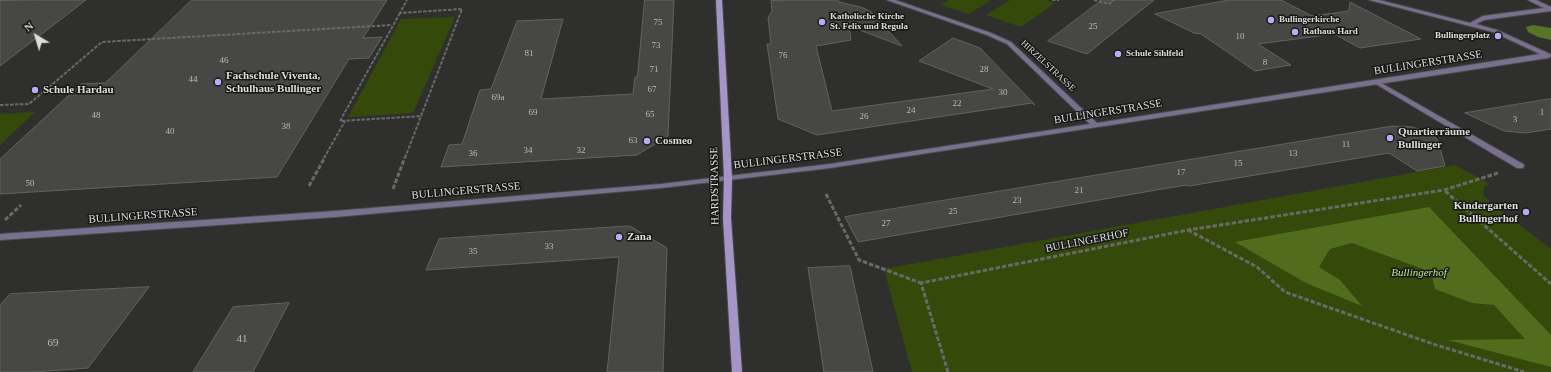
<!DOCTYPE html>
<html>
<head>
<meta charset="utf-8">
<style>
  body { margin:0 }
  #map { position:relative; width:1551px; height:372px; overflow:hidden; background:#2f302d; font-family:"Times New Roman",serif }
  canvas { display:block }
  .north { position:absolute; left:16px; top:16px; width:40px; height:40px; -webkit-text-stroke:3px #171816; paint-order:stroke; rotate:322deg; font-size:11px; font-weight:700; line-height:16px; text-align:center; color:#dddedc }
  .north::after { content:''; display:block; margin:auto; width:14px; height:18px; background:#dddedc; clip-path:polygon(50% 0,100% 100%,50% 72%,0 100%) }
</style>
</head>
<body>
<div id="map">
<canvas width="1551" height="372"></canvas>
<div class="north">N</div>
</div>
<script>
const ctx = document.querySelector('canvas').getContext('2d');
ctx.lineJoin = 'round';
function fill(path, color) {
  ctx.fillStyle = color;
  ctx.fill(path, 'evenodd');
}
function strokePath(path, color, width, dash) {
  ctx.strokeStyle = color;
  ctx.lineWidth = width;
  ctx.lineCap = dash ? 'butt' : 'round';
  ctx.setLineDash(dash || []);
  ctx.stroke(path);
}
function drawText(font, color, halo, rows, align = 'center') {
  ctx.font = font + ' "Times New Roman",serif';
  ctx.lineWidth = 3;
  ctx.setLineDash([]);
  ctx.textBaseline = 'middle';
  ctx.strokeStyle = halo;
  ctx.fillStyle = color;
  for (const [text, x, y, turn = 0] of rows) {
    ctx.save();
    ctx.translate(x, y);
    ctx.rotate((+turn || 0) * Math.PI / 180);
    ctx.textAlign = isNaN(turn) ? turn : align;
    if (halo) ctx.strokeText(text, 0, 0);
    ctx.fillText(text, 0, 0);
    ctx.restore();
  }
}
fill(new Path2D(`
  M949,0H991L969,14L941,5Z
  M1010,0H1045L1055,3L1021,27L986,15Z
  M455,17L413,113L348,117L401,19Z
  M35,112L0,145V114Z
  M1455,165L1490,184L1485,186L1483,192L1484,196L1492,204L1551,249V372H912L884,269Z`), '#35490a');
fill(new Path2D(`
  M1429,207L1551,335V367L1448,340L1525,339L1494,305L1472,303L1435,289L1431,272L1352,243L1330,249L1319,267L1340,280L1362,306L1306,283L1235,242Z`), '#526c1d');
fill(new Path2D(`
  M1533,25L1551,28V40L1538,37L1528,32L1526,27Z`), '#5a7427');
const building = new Path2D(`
  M35,0H86L0,66V1Z
  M192,0H387L363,38L382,37L369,58L349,59L277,177L0,194V159L81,84L105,83Z
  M645,0H674L668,136L637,155L441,167L449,145L462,144L480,90L491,89L517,21L563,19L541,99L633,94L635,77H637Z
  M791,0H838L839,2L861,7L871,12L902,46L849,26L851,40L816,46L832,111L993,89L919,61L953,38L980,48L1035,105L1032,103L817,135L778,119L767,44H771L768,18L772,11L771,1Z
  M1102,0H1154L1087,54L1048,41Z
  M1229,0H1281L1312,16L1349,11L1350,2L1421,39L1360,48L1334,34L1258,44L1291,65L1255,71L1201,34L1194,33L1155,14Z
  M1551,99V129L1526,133L1504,131L1465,113Z
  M1393,126L1412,127L1425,131L1435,137L1438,141L1445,166L1417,171L1389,153L1189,186L1187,185L1162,189L858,242L845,217Z
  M630,226L667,248L663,372H607L619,257L426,270L439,239Z
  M850,266L873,372H824L808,268Z
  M149,287L88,368L34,372H0V305L10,294Z
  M289,303L253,372H193L233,307Z`);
fill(building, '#474845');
strokePath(building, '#626360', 1);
const lane = new Path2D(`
  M1376,80L1523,164L1524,166L1523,168H1517L1374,83L1373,82Z`);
const street = new Path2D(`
  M887,0H895L991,33L1011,42L1097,123L1540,54L1493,32L1369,0H1379L1470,23L1483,16L1544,8L1528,0H1536L1551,7V11L1484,20L1476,24L1497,30L1550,54L1551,56L1548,58L830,168L661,188L335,217L0,240V234L335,211L661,184L830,164L1090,124L1007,44L987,35Z`);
const secondary = new Path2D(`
  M716,0H722L732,178L731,218L742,372H732L723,218L724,178Z`);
strokePath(lane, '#4b4c49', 2);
strokePath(street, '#4b4c49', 2);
strokePath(secondary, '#4b4c49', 2);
strokePath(new Path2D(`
  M1052,0H1059
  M1094,0L1109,4L1114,0
  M400,13L340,121L422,116
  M0,105L29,104L102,42L392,25
  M324,158L345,121
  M405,158L462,9L400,13L407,0`), '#696a67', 2, [3.5, 1.5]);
strokePath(new Path2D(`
  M1498,173L1444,190L1551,284
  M309,186L325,157
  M393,189L405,157
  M826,194L859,260L921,283
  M5,220L21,205
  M1188,230L1257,267L1285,292L1433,344L1524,372
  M948,372L921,283L1188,230L1444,190`), '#696a67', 3, [4.5, 2]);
fill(lane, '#797090');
fill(street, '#797090');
fill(secondary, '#a395c7');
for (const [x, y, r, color] of [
  [1271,20,4,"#bfa9f4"],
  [822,22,4,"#bfa9f4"],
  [1295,32,4,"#bfa9f4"],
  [1498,36,4,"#bfa9f4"],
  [1118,54,4,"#bfa9f4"],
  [218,82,4,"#bfa9f4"],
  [35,90,4,"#bfa9f4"],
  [1390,138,4,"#bfa9f4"],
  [647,141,4,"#bfa9f4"],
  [1526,212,4,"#bfa9f4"],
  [619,237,4,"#bfa9f4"]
]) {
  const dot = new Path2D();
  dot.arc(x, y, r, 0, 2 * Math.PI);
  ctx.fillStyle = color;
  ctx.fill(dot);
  strokePath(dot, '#171816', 1.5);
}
drawText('bold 9px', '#dddedc', '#171816', [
  ["Katholische Kirche",830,17],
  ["St. Felix und Regula",830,27],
  ["Bullingerkirche",1279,20],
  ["Rathaus Hard",1303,32],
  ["Bullingerplatz",1490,36,"right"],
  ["Schule Sihlfeld",1126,54]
], 'left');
drawText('9px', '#b8b8b6', null, [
  ["75",658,23],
  ["25",1093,27],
  ["10",1240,37],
  ["73",656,46],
  ["81",529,54],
  ["76",783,56],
  ["46",224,61],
  ["8",1265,63],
  ["71",654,70],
  ["28",984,70],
  ["44",193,80],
  ["67",652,90],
  ["30",1003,93],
  ["69a",498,98],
  ["22",957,104],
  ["24",911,111],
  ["69",533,113],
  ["1",1542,113],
  ["65",650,115],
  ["48",96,116],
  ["26",864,117],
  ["3",1515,120],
  ["38",286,127],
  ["40",170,132],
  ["63",633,141],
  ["11",1346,145],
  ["34",528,151],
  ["32",581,151],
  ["36",473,154],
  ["13",1293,154],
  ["15",1238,164],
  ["17",1181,173],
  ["50",30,184],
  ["21",1079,191],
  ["23",1017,201],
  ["25",953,212],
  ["27",886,224],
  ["33",549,247],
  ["35",473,252]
]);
drawText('9px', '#dddedc', '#171816', [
  ["HIRZELSTRASSE",1048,66,43]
]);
drawText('11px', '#dddedc', '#171816', [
  ["BULLINGERSTRASSE",1428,63,-9],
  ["BULLINGERSTRASSE",1108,112,-9],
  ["BULLINGERSTRASSE",788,159,-7],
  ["HARDSTRASSE",715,186,-91],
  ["BULLINGERSTRASSE",466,191,-5],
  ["BULLINGERSTRASSE",143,216,-4],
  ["BULLINGERHOF",1087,241,-11]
]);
drawText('bold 11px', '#dddedc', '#171816', [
  ["Fachschule Viventa,",226,76],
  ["Schulhaus Bullinger",226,89],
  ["Schule Hardau",43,90],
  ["Quartierräume",1398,132],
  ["Bullinger",1398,145],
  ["Cosmeo",655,141],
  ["Kindergarten",1518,206,"right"],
  ["Bullingerhof",1518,219,"right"],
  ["Zana",627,237]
], 'left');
drawText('italic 11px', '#bfe67d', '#171816', [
  ["Bullingerhof",1419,273]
]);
drawText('11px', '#b8b8b6', null, [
  ["41",242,339],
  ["69",53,343]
]);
</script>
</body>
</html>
